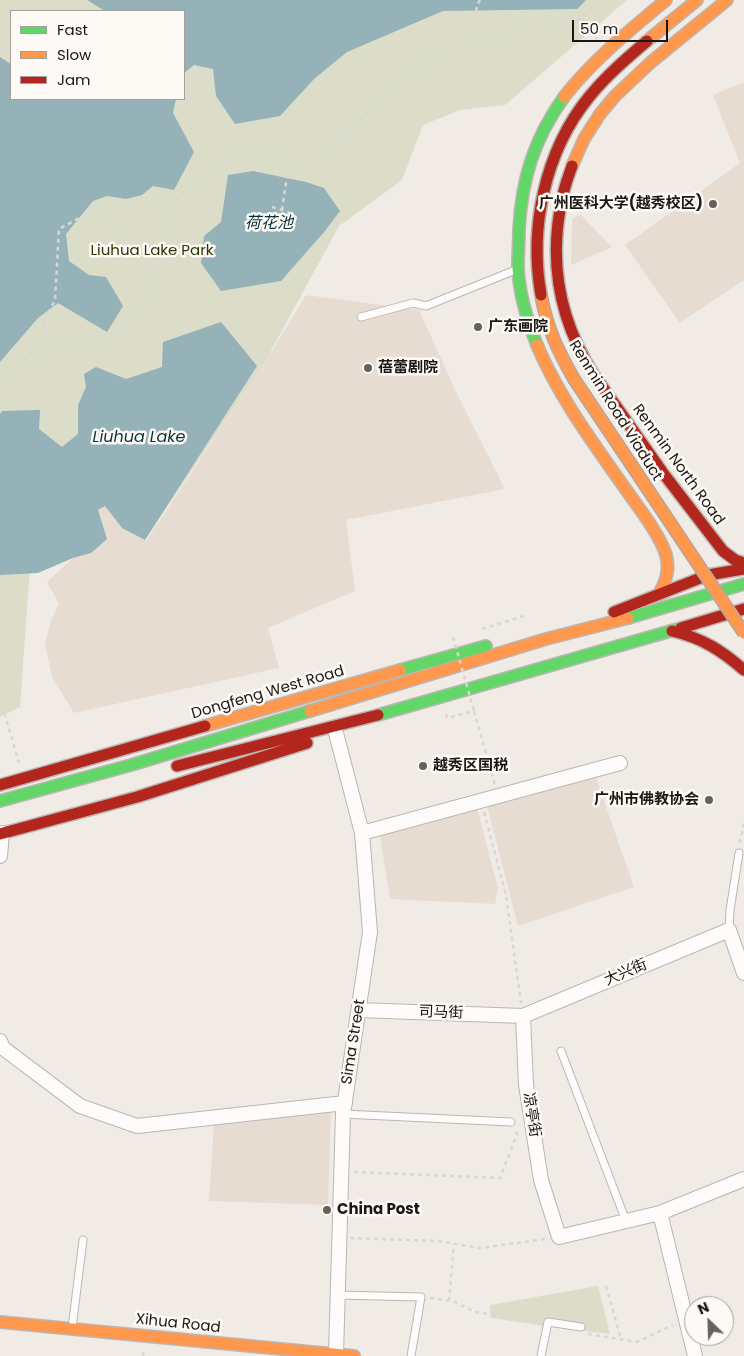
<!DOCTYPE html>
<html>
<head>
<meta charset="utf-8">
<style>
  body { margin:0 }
  #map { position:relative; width:744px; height:1356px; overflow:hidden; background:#f1ebe6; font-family:Poppins,sans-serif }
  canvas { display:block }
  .legend { position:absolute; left:10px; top:10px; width:175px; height:90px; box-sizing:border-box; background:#fdf9f5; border:1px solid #a39f9b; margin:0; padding:6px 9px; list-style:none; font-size:15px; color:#1b1714 }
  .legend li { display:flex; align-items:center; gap:10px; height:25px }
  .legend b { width:25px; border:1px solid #a39f9b }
  .north { position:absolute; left:684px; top:1296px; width:50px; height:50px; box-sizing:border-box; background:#fdf9f5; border:1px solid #a39f9b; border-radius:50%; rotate:336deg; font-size:14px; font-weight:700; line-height:20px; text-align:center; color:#1b1714 }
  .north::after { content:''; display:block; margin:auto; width:18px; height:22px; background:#66615e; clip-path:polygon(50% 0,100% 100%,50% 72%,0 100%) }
  .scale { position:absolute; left:572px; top:20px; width:96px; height:22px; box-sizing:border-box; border:2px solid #1b1714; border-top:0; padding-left:6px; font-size:15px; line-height:18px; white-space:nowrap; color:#1b1714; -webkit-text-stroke:4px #fdf9f5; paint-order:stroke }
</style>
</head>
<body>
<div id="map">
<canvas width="744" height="1356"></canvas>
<ul class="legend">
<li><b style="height:6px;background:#63d668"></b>Fast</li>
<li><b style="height:6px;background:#ff974d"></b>Slow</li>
<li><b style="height:6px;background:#b3261e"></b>Jam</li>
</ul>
<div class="north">N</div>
<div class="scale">50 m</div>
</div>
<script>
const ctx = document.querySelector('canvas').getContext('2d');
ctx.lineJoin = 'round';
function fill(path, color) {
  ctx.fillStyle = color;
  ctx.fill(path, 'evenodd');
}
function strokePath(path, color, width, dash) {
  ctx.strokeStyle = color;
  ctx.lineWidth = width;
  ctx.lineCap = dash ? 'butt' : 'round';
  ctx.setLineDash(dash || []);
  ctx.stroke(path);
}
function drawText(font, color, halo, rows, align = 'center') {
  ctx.font = font + ' Poppins,"Noto Sans SC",sans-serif';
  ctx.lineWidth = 5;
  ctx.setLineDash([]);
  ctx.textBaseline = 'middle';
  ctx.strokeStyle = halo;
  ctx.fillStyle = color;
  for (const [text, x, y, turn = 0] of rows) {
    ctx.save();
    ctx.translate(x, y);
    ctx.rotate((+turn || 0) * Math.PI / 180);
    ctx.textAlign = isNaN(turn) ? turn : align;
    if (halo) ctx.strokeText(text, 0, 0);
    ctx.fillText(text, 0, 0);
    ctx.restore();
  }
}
fill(new Path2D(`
  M744,82V280L680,323L625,245L740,163L713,95Z
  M580,214L612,247L571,265L572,219Z
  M306,295L419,310L459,398L505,489L346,520L355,591L268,628L279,668L74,713L52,677L45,644L51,620L59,604L47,582L73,558L91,553L98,510L105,506L122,528L146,541L266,360Z
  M595,775L634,887L518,926L487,806Z
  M477,808L498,888L495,904L390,899L380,836Z
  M331,1108L328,1205L209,1201L214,1122Z`), '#e7dcd2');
fill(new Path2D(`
  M0,0H627L505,105L460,110L423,125L402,180L339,226L266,360L145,540L122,528L105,506L98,510L107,539L91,553L30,568L20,707L0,717ZM11,11H184V99H11Z
  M598,1286L610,1334L552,1327L491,1318L490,1305Z`), '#dbddc8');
fill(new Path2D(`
  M87,0H586L577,9L443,11L347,52L314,79L280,116L235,124L216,96L213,69L194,65L184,73V11H105Z
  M0,57L11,64V99H176L173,113L194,152L174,190L153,186L142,195L126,199L107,196L93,201L66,234L69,261L89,275L106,277L123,306L107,332L58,303L38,318L0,362Z
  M253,171L306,182L324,188L340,211L325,231L281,281L221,291L201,263L204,236L221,222L228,175Z
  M221,322L257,366L145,540L122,528L105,506L98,510L107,539L91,553L73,558L38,573L0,575V414L2,411L40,410L39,429L62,447L78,434V405L86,387L84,374L96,367L126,379L162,367L163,342Z`), '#95b2b8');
const lane = new Path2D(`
  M361,317L413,303L426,306L518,269
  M729,930L730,910L739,853
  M561,1051L626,1221
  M343,1114L511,1122
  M337,1295L421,1297L411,1356
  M72,1328L83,1240
  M541,1356L548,1322L581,1327`);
const street = new Path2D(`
  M362,833L620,763
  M0,856L2,833
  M359,1010L523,1016L729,930L744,973
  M523,1016L526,1085L541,1180L559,1237L660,1213L744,1179
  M0,1041L3,1048L80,1106L137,1126L345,1103
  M660,1213L695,1356
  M336,1354L343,1114L370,932L362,833L336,733`);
const fast = new Path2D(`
  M537,345C527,320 519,294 518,267C518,255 519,242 519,229C522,178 534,139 564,97
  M628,618L744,584
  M400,670L486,646
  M378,715L681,628
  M0,801L131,765L310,711`);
const slow = new Path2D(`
  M647,41L697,0
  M564,97C593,60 630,30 666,0
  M572,166L584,139L600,114L615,96L650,63L727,0
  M537,345C558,395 591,440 622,484C635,503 660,534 666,555C670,570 666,582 658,595
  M310,711L546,639L628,618
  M205,726L400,670
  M0,1322L354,1356`);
const jam = new Path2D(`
  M572,166C569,175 565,185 563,195C548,259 559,320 594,375L663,473L723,551L735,560L744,563
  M614,612L708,575L744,569
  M681,628L744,609
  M672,631C702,638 721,650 744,670
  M177,766L378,715
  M0,785L205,726
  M0,834L137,797L307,743`);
strokePath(lane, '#bbb6b2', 9);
strokePath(street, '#bbb6b2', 16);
strokePath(fast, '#bbb6b2', 14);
strokePath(slow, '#bbb6b2', 14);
strokePath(jam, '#bbb6b2', 14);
strokePath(new Path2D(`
  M480,0L477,5L475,19L486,36
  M580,19L597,39
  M272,207L289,212
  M282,210L289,162
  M45,344L44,322L55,300L59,229L94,210L123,244L164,255
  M0,383L20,362L45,344L76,340L97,348L115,340L130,320L143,298L164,255L167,235L179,197L226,157L261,150L289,162L317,155L359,121L408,74L440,55L486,36L518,29L542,25L572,26L602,0
  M482,629L524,616
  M0,698L19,763
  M446,714L447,718L474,711L495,785
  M484,812L506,895L521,1003
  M740,843L744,823
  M354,1172L500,1178L517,1134L515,1130
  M350,1238L437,1241L480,1248L546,1239
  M606,1286L621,1339
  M430,1298L453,1301L475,1312L538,1321
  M449,1301L454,1244
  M588,1334L637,1342L673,1325
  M143,1356L144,1350`), '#d8d7d5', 2.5, [4, 4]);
strokePath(lane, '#fdfcfb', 7);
strokePath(street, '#fdfcfb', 14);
strokePath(fast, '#63d668', 11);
strokePath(slow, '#ff974d', 11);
strokePath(jam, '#b3261e', 11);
const slowBridge = new Path2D(`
  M541,295C547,328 558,351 574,379L744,633`);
const jamBridge = new Path2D(`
  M541,295C529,227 545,151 589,97C606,76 627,58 647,41`);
strokePath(slowBridge, '#b2a89f', 14, []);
strokePath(jamBridge, '#b2a89f', 14, []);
strokePath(new Path2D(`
  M453,637L474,711`), '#d8d7d5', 2.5, [4, 4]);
strokePath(slowBridge, '#ff974d', 11);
strokePath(jamBridge, '#b3261e', 11);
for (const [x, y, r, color] of [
  [713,204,5,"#66615e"],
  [478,327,5,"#66615e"],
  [368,368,5,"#66615e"],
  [423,766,5,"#66615e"],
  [709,800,5,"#66615e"],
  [327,1210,5,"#66615e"]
]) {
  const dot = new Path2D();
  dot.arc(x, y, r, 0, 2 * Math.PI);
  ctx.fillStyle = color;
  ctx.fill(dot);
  strokePath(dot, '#fdf9f5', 2);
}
drawText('bold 15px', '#1b1714', '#fdf9f5', [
  ["广州医科大学(越秀校区)",703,204,"right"],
  ["广东画院",488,327],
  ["蓓蕾剧院",378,368],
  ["越秀区国税",433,766],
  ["广州市佛教协会",699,800,"right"],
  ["China Post",337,1210]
], 'left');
drawText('15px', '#2c3307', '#fdf9f5', [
  ["Liuhua Lake Park",152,251]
]);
drawText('15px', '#1b1714', '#fdf9f5', [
  ["Renmin Road Viaduct",615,411,58],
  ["Renmin North Road",678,465,54],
  ["Dongfeng West Road",268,693,-16],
  ["大兴街",626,973,-23],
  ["司马街",441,1013,2],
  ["Sima Street",354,1042,-81],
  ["凉亭街",531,1115,81],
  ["Xihua Road",178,1324,6]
]);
drawText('italic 16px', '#07333d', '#fdf9f5', [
  ["荷花池",269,224],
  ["Liuhua Lake",139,438]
]);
</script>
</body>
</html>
